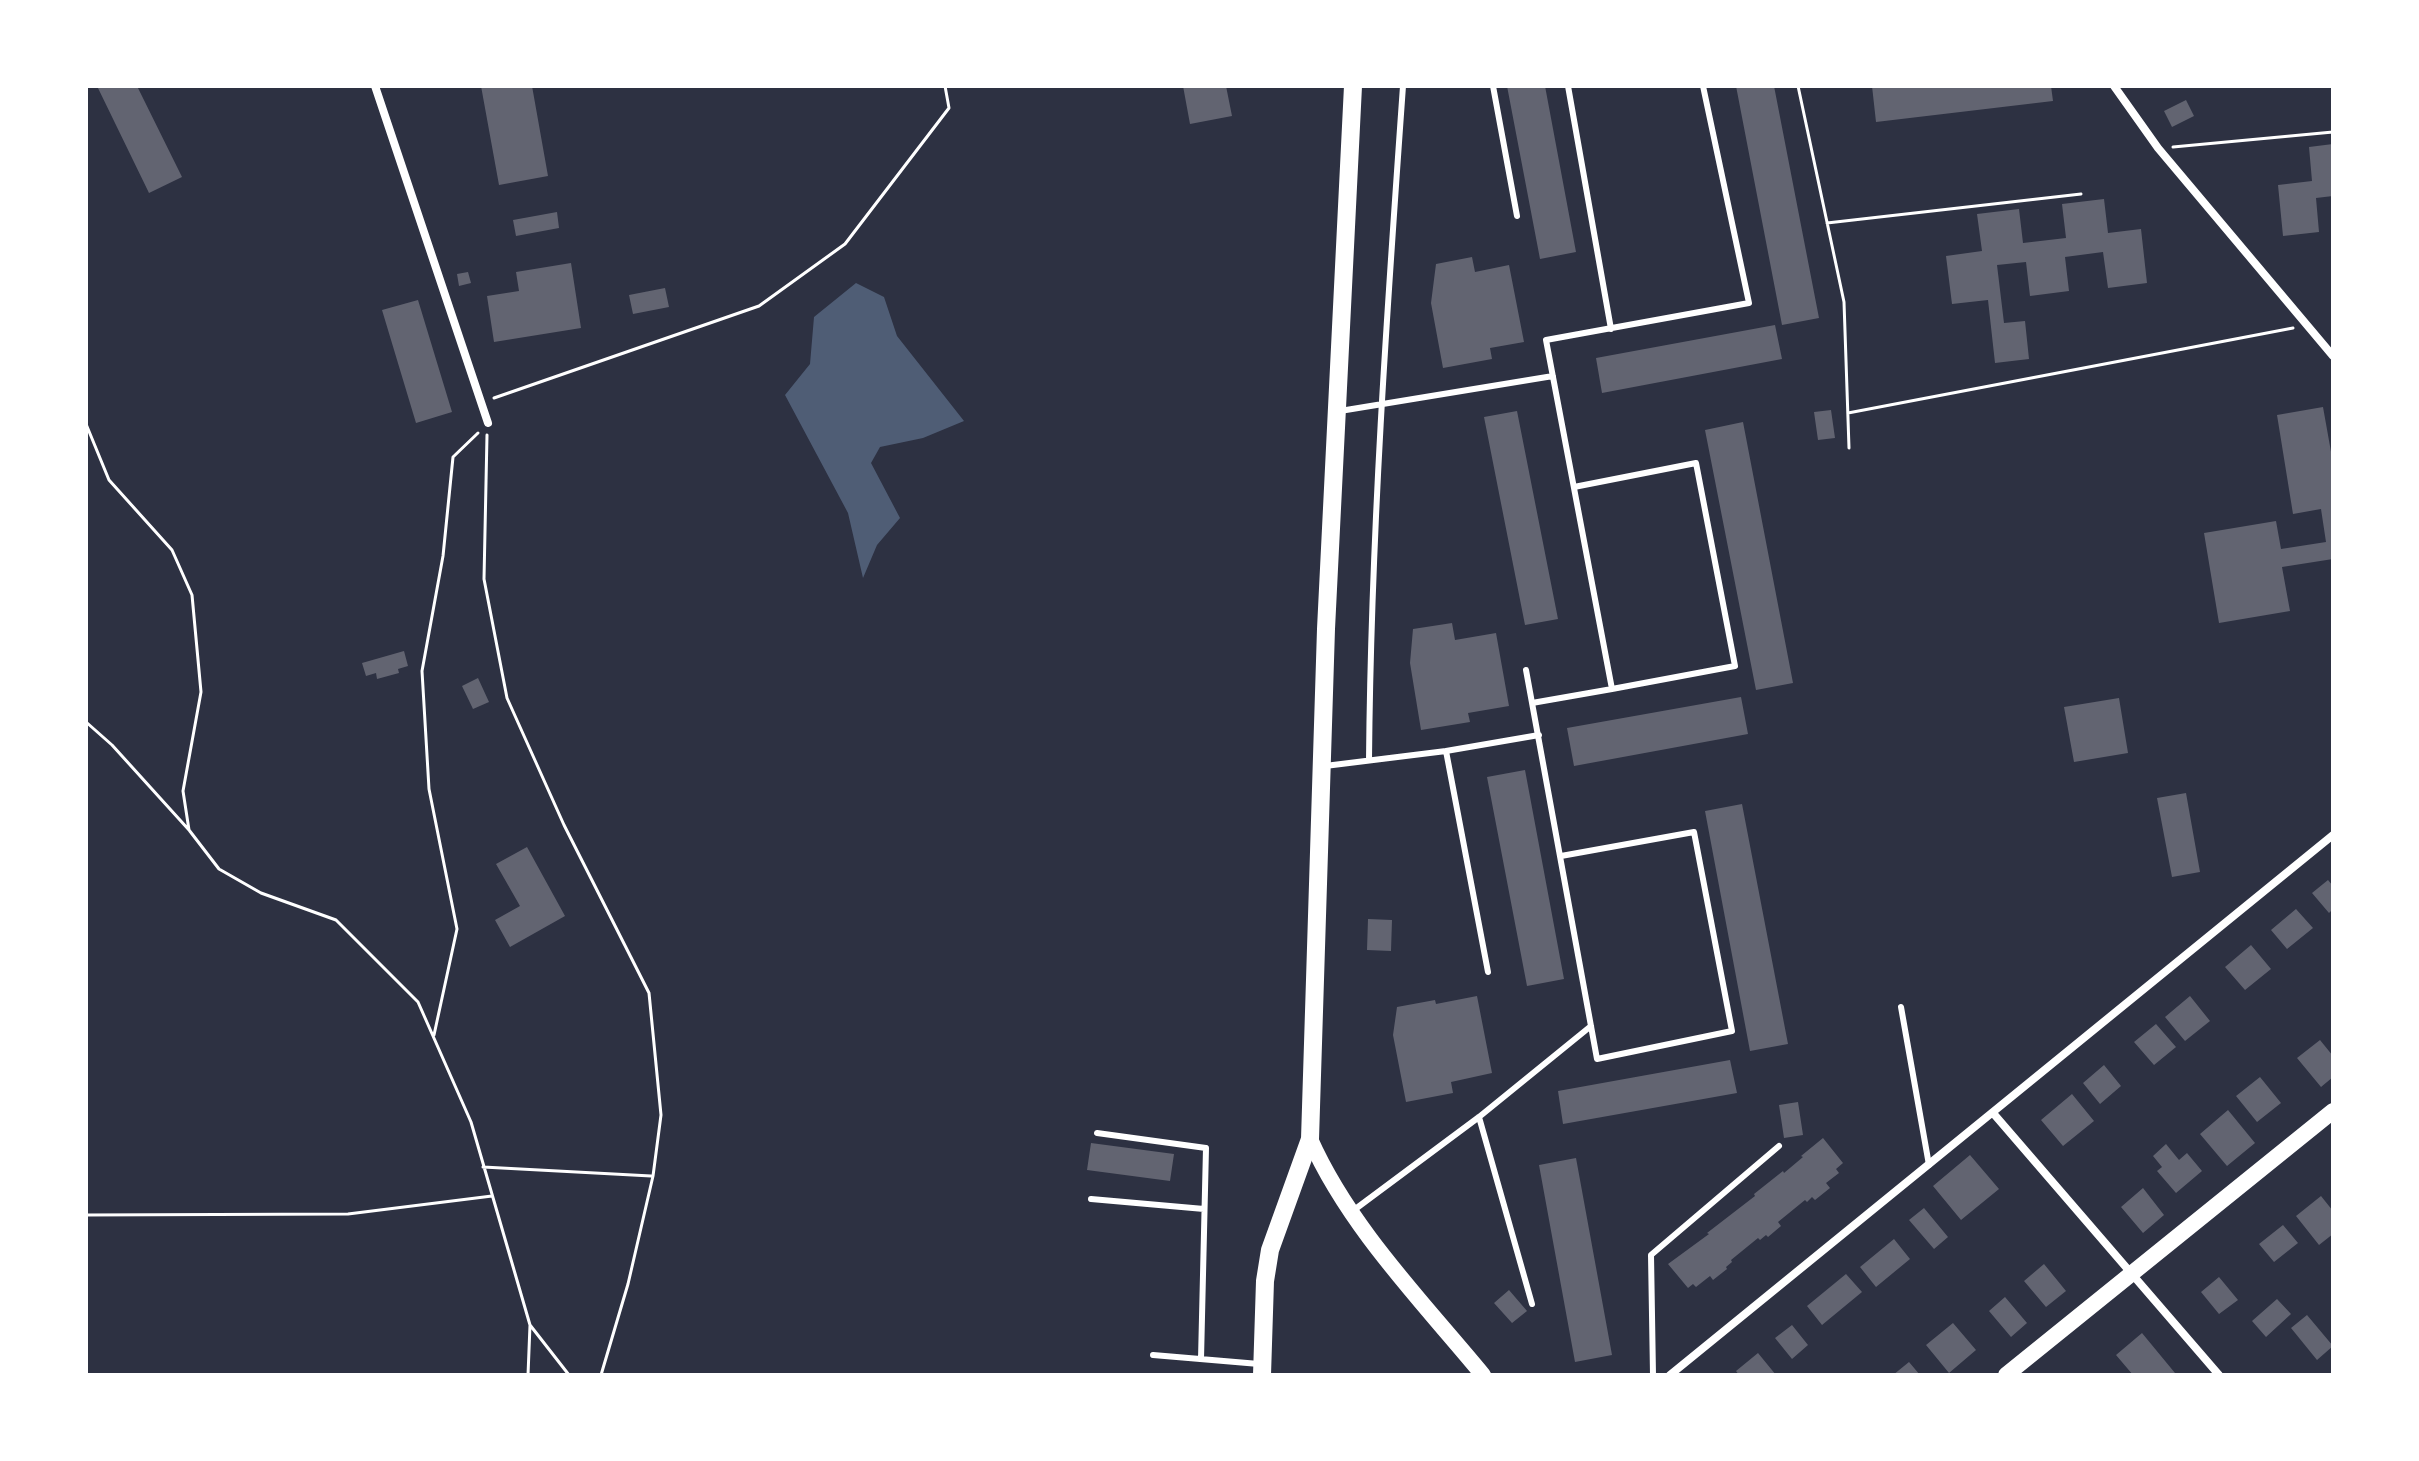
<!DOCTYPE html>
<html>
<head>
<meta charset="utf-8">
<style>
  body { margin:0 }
  #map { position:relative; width:2419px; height:1461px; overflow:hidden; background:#2d3142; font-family:Helvetica,sans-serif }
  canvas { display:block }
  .frame { position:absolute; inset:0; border:88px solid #fff; pointer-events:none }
</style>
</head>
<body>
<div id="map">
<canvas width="2419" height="1461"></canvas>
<div class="frame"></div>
</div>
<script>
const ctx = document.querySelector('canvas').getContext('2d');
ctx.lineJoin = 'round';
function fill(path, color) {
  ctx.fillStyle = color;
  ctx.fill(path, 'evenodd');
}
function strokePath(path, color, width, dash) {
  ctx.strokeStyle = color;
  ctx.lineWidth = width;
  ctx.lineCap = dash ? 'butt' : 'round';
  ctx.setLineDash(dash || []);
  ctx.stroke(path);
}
fill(new Path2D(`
  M856,283L884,297L897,336L964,421L923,438L880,447L871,463L900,518L877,545L863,578L848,513L785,395L810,364L814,317Z`), '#4f5d75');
fill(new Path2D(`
  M97,86H137L182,177L149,193Z
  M481,86H532L548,176L499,185Z
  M1183,86H1226L1232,116L1190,124Z
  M1507,86H1545L1576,252L1540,259Z
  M1736,86H1774L1819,318L1782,325Z
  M1872,86H2051L2053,101L1876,122Z
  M2186,100L2194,116L2172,127L2164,111Z
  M2333,144V196L2316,198L2319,232L2283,236L2278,185L2312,181L2309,147Z
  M2104,199L2108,233L2141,229L2147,283L2108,288L2103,252L2065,257L2069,291L2030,296L2026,262L1997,265L2004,323L2025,321L2029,359L1995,363L1988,300L1952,304L1946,256L1982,251L1977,214L2019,209L2023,243L2066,238L2062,204Z
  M557,212L559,228L516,236L513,220Z
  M1472,257L1475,272L1509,265L1524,342L1490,348L1492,359L1443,368L1431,303L1436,264Z
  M571,263L581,328L494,342L487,296L519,291L516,272Z
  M468,272L471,283L459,286L457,274Z
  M665,288L669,307L633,314L629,295Z
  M418,300L452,412L416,423L382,310Z
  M1775,325L1782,359L1602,393L1596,358Z
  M2323,407L2333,463V559L2282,567L2290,611L2219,623L2204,533L2276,521L2281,549L2326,542L2321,509L2293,514L2277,415Z
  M1831,410L1835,438L1818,440L1814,412Z
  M1517,411L1558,619L1525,625L1484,417Z
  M1743,422L1793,683L1756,690L1705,430Z
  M1452,623L1455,640L1496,633L1509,706L1468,713L1470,722L1421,730L1410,663L1413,629Z
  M404,651L408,666L398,669L399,673L377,679L376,673L366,676L362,663Z
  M478,678L489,702L473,709L462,686Z
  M1741,697L1748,734L1574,766L1567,728Z
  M2119,698L2128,753L2074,762L2064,707Z
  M1525,770L1564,979L1527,986L1487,777Z
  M2186,793L2200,872L2172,877L2157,798Z
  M1742,804L1788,1044L1750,1051L1705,811Z
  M527,847L565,916L510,947L495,920L520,906L496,864Z
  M2328,880L2333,886V909L2329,913L2312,893Z
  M2296,909L2313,928L2287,949L2271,930Z
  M1368,919L1392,920L1391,951L1367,950Z
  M2251,945L2271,969L2245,990L2225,967Z
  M1477,996L1492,1073L1451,1082L1453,1093L1406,1102L1393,1035L1397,1007L1435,1000L1436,1004Z
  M2190,996L2210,1021L2185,1041L2165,1017Z
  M2156,1024L2176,1047L2154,1065L2134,1042Z
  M2320,1040L2333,1056V1077L2321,1087L2297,1058Z
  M1730,1060L1737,1093L1563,1124L1558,1091Z
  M2104,1065L2121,1086L2100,1104L2083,1083Z
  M2260,1077L2281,1103L2257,1122L2236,1096Z
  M2072,1094L2094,1121L2063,1146L2041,1120Z
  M1798,1102L1803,1135L1784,1138L1779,1105Z
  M2228,1110L2255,1143L2227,1166L2200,1134Z
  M1823,1138L1843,1163L1836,1169L1839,1173L1826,1183L1830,1188L1815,1200L1812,1197L1807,1202L1805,1200L1778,1222L1781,1226L1768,1237L1766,1235L1760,1240L1758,1238L1731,1260L1732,1262L1726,1267L1727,1269L1713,1280L1710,1276L1696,1287L1693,1284L1688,1288L1668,1264L1709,1234L1707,1233L1755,1196L1754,1194L1783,1171L1784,1173L1803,1157L1801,1156Z
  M1091,1143L1174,1154L1170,1181L1087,1170Z
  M2166,1144L2179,1160L2187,1153L2202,1171L2176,1193L2157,1171L2162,1167L2153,1156Z
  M1970,1155L1999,1189L1961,1220L1933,1186Z
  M1576,1158L1612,1355L1575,1362L1539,1165Z
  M2143,1188L2164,1215L2143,1233L2121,1207Z
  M2321,1196L2333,1211V1234L2319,1245L2296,1216Z
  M1924,1208L1948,1237L1934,1249L1909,1220Z
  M2283,1225L2298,1243L2274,1262L2259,1244Z
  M1894,1239L1910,1259L1876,1287L1860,1267Z
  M2044,1264L2066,1291L2046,1307L2024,1281Z
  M1846,1274L1862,1292L1822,1325L1807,1306Z
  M2219,1277L2238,1300L2219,1314L2201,1292Z
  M1509,1290L1527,1311L1512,1323L1494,1303Z
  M2005,1297L2027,1323L2011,1337L1989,1311Z
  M2277,1299L2291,1314L2266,1337L2252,1321Z
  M2307,1315L2333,1346L2317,1360L2291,1328Z
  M1953,1323L1976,1350L1949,1373L1926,1345Z
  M1792,1325L1808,1345L1792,1359L1775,1338Z
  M2142,1333L2175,1373L2173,1375H2133L2116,1355Z
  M1758,1353L1776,1375H1739L1736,1371Z
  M1909,1362L1920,1375H1893Z`), '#626471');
strokePath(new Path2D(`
  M1798,86L1844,302L1849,448
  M2173,147L2333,132
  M1827,223L2081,194
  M494,398L759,306L845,244L949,108L945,86
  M1848,413L2293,328
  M86,424L109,480L172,550L192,595L201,692L183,791L189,830
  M487,435L484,579L507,698L564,825L649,993L661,1115L653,1176L628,1284L601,1375
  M86,722L112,745L189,830L219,869L261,893L336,920L418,1002L471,1122L530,1325L569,1375
  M434,1035L457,929L429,789L422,671L443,556L453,457L478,433
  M483,1167L651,1176
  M86,1215L348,1214L492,1196
  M528,1375L530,1325`), '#fff', 3);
strokePath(new Path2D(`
  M1493,86L1517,216
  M1568,86L1611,329
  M1340,411L1553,376
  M1574,487L1696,463L1735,666L1612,689
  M1526,670L1597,1059L1732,1031L1694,832L1561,856
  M1532,703L1612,689L1546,340L1749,303L1703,86
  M1446,751L1488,972
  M1369,760C1371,535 1387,311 1403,86
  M1325,766L1446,751L1539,735
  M1901,1007L1929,1165
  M1479,1117L1532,1304
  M1097,1133L1206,1148L1201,1359
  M1091,1199L1204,1209
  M1354,1210L1479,1117L1591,1026
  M1153,1355L1259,1364
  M1653,1375L1651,1255L1779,1146`), '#fff', 6);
strokePath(new Path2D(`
  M375,86L488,423
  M2114,86L2158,148L2333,356
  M1993,1113L2219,1375
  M1670,1375L2333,835`), '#fff', 8);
strokePath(new Path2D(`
  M1310,1139C1349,1227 1422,1301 1483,1375
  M2006,1375L2333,1111`), '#fff', 16);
strokePath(new Path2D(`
  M1262,1375L1265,1281L1270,1250L1310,1139L1326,629L1353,86`), '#fff', 18);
</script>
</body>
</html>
